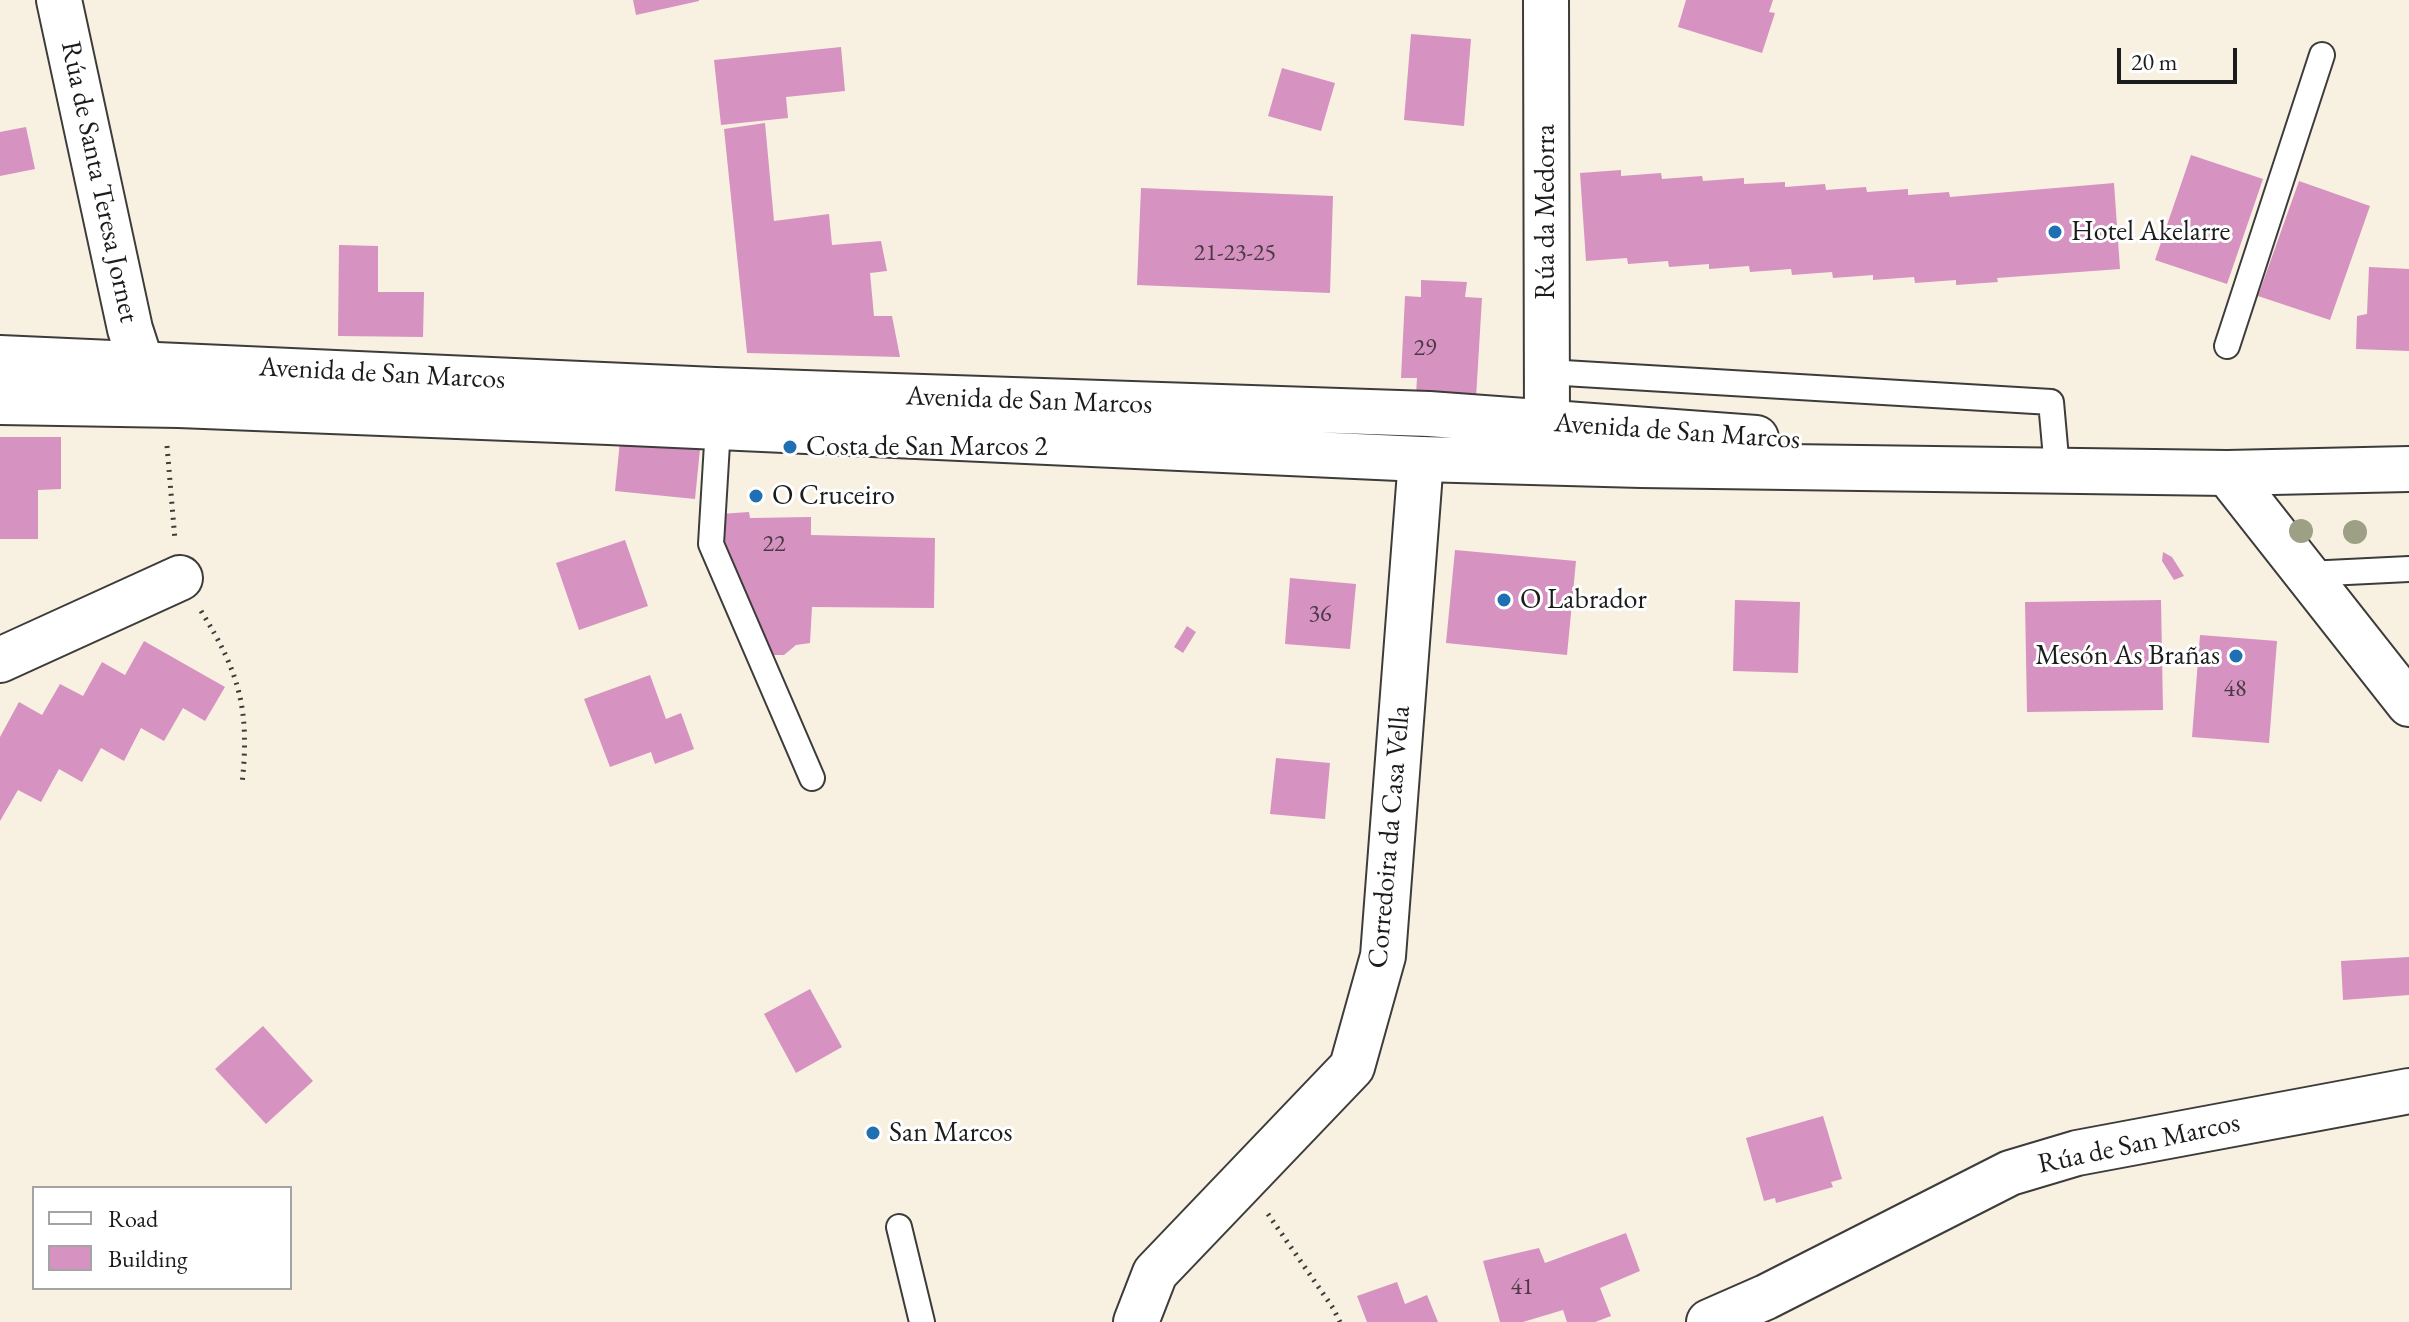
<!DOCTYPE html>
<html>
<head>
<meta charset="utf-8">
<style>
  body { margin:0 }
  #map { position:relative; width:2409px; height:1322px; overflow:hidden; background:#f8f1e2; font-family:"EB Garamond",serif }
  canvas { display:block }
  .legend { position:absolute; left:32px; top:1186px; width:260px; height:104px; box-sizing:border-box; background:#fff; border:2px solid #a4a4a4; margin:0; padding:10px 14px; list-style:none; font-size:24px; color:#1c1c1c }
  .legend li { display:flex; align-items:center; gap:16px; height:40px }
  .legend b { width:40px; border:2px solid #a4a4a4 }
  .scale { position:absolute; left:2117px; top:48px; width:120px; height:36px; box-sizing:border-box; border:4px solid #1c1c1c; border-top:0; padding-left:10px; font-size:24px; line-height:28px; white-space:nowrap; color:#1c1c1c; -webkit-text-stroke:6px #fff; paint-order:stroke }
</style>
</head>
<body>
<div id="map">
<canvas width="2409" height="1322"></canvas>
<ul class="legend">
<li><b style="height:10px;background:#fff"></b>Road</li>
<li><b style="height:22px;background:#d692c0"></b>Building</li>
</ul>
<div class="scale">20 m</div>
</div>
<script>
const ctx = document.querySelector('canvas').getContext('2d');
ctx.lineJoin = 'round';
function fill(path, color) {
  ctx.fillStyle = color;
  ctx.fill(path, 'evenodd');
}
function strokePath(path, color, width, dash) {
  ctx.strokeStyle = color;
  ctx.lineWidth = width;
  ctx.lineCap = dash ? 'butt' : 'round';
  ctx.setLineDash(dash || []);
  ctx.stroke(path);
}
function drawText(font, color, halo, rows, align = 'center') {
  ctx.font = font + ' "EB Garamond",serif';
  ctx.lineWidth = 6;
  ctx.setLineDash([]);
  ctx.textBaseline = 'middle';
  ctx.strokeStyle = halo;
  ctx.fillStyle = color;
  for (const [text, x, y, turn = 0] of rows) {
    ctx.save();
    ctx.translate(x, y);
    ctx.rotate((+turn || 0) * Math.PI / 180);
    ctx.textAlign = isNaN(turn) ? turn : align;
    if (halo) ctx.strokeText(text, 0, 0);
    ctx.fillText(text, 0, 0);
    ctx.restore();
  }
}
fill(new Path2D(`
  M633,0H699V1L636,15Z
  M1686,0H1773L1769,12L1775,13L1762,53L1678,27Z
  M1411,34L1471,39L1464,126L1404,120Z
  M841,47L845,91L786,97L788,118L721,125L714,60Z
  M1282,68L1335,83L1321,131L1268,116Z
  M765,123L774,221L829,214L832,245L881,241L887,271L870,273L874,316H892L900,357L747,353L724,129Z
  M26,127L35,169L0,176V132Z
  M2191,155L2263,179L2227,284L2155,260Z
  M1621,170V176L1661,173L1662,179L1702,176L1703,181L1744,178V184L1785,182V187L1825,184L1826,190L1866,187L1867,192L1908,189V195L1949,192L1950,197L2114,183L2120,269L1997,278L1998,282L1956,285V280L1915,283L1914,277L1873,280V275L1833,278L1832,272L1792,275L1791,269L1750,272L1749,266L1709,269V264L1669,267L1668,261L1628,264L1627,258L1586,261L1580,173Z
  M2299,181L2370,206L2330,320L2258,296Z
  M1141,188L1333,196L1330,293L1137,285Z
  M339,245L378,246V292H424L423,337L338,336Z
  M2369,267L2409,269V351L2356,349L2357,316L2367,314Z
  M1421,280L1467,282L1465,297L1482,298L1476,398L1416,395L1417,378H1401L1405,296L1421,297Z
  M0,437H61V489L38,490V539H0Z
  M620,441L700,449L695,499L615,491Z
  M749,512L750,518L811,517V535L935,538L934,608L812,607L810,643L796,645L784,655H769L721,540L720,514Z
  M625,540L648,606L579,630L556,563Z
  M1455,550L1576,561L1567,655L1446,643Z
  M2163,552L2172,557L2184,576L2174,580L2162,561Z
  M1290,578L1356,584L1350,649L1285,644Z
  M1735,600L1800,602L1798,673L1733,671Z
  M2161,600L2163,710L2027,712L2025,602Z
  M1187,626L1196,632L1183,653L1174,647Z
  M2200,635L2277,641L2269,743L2192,737Z
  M144,641L225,687L205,721L183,708L164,741L141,728L124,761L101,748L82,782L59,769L41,802L18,790L0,821V737L19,702L42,715L60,684L83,696L102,662L125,675Z
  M650,675L666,719L681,713L694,749L655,764L651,752L610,767L584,699Z
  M1276,758L1330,763L1325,819L1270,814Z
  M2409,957V995L2343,1000L2341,961Z
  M810,989L842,1047L796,1073L764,1014Z
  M263,1026L313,1081L266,1124L215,1069Z
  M1823,1116L1842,1179L1831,1182L1833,1187L1776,1203L1775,1198L1764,1201L1746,1138Z
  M1626,1233L1640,1271L1600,1288L1611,1316L1595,1322H1567L1563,1310L1523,1322H1500L1483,1261L1539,1248L1545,1263Z
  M1397,1282L1405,1304L1427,1295L1438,1322H1367L1357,1296Z`), '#d692c0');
const lane = new Path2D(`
  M2227,346L2322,55
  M1547,372L2051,402L2057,469
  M718,427L711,544L812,778
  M2307,574L2409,569
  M899,1227L922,1322`);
const street = new Path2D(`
  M59,0L130,329L141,363
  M1546,0L1547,424
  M2227,473L2409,704
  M0,660L180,578
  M1136,1322L1155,1273L1352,1067L1383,956L1421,459
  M1709,1322L1766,1297L2010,1173L2077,1153L2409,1091`);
const primary = new Path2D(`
  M0,358L715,390L1429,414L1756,438
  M0,402L179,405L609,422L1421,459L1641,465L2227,473L2409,469`);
strokePath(lane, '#3d3c3a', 28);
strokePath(street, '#3d3c3a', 48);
strokePath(primary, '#3d3c3a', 48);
strokePath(new Path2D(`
  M167,446L175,540
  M201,611C240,673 250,711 242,784
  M1268,1214L1333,1308L1340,1322`), '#3d3c3a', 5, [2, 6]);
strokePath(lane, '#fff', 24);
strokePath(street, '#fff', 44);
strokePath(primary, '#fff', 44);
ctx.fillStyle = '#9ea086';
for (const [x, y] of [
  [2301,531],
  [2355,532]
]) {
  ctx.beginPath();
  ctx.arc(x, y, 12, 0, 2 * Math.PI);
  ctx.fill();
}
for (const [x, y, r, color] of [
  [2055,232,8,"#1f6fb2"],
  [790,447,8,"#1f6fb2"],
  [756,496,8,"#1f6fb2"],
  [1504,600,8,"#1f6fb2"],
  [2236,656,8,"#1f6fb2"],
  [873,1133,8,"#1f6fb2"]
]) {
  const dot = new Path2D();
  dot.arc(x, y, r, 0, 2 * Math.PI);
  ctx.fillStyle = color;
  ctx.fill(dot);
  strokePath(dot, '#fff', 3);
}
drawText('24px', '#4a3a45', null, [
  ["21-23-25",1235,253],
  ["29",1425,348],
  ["22",774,544],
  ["36",1320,614],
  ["48",2235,689],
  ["41",1522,1287]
]);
drawText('28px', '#1c1c1c', '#fff', [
  ["Rúa de Santa Teresa Jornet",99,182,78],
  ["Rúa da Medorra",1546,212,-90],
  ["Avenida de San Marcos",382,374,3],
  ["Avenida de San Marcos",1029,401,2],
  ["Avenida de San Marcos",1677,432,4],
  ["Corredoira da Casa Vella",1390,837,-85],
  ["Rúa de San Marcos",2139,1144,-12]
]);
drawText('28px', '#1c1c1c', '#fff', [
  ["Hotel Akelarre",2071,232],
  ["Costa de San Marcos 2",806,447],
  ["O Cruceiro",772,496],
  ["O Labrador",1520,600],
  ["Mesón As Brañas",2220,656,"right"],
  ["San Marcos",889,1133]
], 'left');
</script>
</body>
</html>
